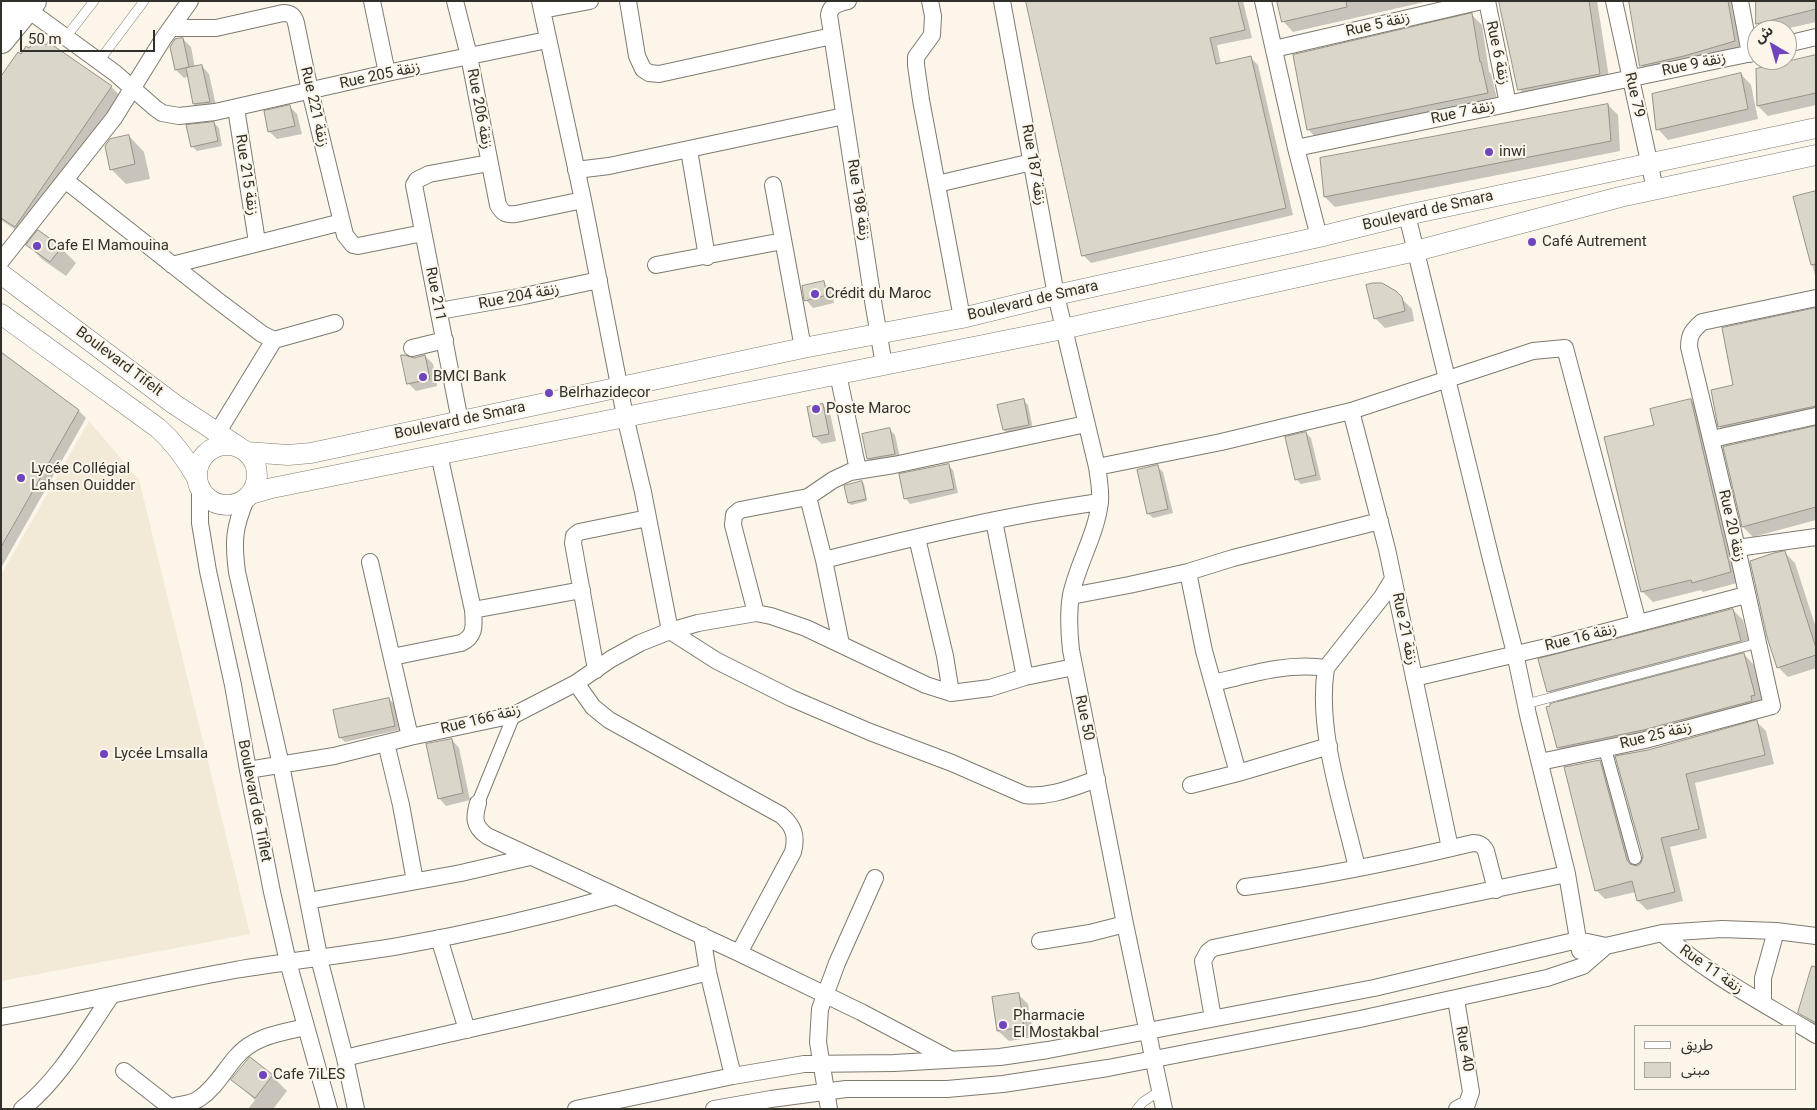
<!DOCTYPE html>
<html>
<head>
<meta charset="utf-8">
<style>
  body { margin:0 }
  #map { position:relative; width:1817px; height:1110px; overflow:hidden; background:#fbf5ea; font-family:Roboto,"Noto Sans Arabic",sans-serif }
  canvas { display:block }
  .frame { position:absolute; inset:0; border:2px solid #32302b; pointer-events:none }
  .legend { position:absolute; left:1634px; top:1025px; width:162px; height:65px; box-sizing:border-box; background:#fbf5ea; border:1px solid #aba69e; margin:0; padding:6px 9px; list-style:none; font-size:15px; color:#32302b }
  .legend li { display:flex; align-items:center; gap:10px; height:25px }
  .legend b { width:25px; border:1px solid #aba69e }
  .north { position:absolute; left:1747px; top:20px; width:50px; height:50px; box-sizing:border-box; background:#fbf5ea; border:1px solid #aba69e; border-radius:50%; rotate:322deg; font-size:14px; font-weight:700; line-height:20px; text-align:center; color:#32302b }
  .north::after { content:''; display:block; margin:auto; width:18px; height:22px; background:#6f44bc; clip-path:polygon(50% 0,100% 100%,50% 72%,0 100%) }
  .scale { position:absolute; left:20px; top:30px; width:135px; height:22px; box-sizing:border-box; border:2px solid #32302b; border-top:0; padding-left:6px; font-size:15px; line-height:18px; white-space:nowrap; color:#32302b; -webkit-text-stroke:4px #fbf5ea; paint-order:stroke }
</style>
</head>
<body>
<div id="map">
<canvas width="1817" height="1110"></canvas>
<div class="frame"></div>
<ul class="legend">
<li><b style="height:6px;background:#fff"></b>طريق</li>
<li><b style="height:14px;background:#dbd6ca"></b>مبنى</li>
</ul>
<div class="north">ش</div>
<div class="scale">50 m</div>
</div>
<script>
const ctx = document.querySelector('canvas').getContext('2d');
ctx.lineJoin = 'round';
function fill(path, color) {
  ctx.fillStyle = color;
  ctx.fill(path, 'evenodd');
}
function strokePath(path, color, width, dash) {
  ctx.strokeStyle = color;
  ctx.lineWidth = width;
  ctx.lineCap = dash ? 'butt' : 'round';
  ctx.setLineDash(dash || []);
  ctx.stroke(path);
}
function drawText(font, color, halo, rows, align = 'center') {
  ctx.font = font + ' Roboto,"Noto Sans Arabic",sans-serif';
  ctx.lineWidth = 4;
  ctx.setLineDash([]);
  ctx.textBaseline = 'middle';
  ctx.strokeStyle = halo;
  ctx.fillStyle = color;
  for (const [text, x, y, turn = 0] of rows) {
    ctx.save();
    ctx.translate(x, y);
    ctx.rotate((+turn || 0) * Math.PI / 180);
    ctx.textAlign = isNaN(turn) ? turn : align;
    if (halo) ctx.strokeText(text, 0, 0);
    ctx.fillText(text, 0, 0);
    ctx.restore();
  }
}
fill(new Path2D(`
  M89,421L139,480L250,934L1,981V575Z`), '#f2e9d6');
fill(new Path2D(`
  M1028,1H1243L1252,38L1217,45L1221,64L1251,58L1258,65L1293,215L1091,263L1083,255Z
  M1279,1H1429L1293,32L1283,21Z
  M1501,1H1597L1610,84L1529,99L1519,89Z
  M1630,1H1735L1745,51L1652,76L1641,65Z
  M1816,1V22L1781,30H1764L1757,23Z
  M1472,15L1482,25L1489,72L1491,74L1498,103L1318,140L1308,129Z
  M183,39L191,47L195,68L202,66L209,74L217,110L202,111L194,104L188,76L184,78L176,70L171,47Z
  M1816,56V105L1768,116L1758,106V70Z
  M1741,74L1751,85L1758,119L1668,140L1658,129Z
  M1,77L111,87L123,98L28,238L1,220Z
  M1608,105L1618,115L1620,151L1335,207L1325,197L1322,159Z
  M290,107L297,114L302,134L277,139L269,131Z
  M214,123L219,128L222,146L197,151L192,146Z
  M129,136L144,152L150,179L126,184L111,169Z
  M1816,193V279L1794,198Z
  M28,245L61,248L76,263L66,276L43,260Z
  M823,283L831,290L834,303L813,308L806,300Z
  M1401,298L1412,309L1414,321L1385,328L1375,318Z
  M1816,310V418L1730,437L1720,427L1712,391L1734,385Z
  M1,353L78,410L86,418L1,568Z
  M425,356L433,364L437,386L416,391L408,383L414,359Z
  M1023,400L1028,405L1033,429L1009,435L1004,430L999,406Z
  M1691,400L1701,410L1741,582L1703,592L1701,590L1653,602L1642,591L1655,425Z
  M823,405L830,413L836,441L822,444L814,437Z
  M1816,428V520L1753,537L1743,527L1725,448Z
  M890,430L895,435L900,458L873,463L868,459Z
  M1306,433L1311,438L1321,480L1301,484L1296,479Z
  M948,465L953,470L958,493L910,504L906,499L901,475Z
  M1158,467L1163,472L1173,513L1153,518L1148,513Z
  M862,482L864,484L867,501L851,505L849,503Z
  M1785,553L1795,563L1816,628V668L1788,677L1778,667Z
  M1733,610L1743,620L1751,651L1743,653L1754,665L1765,706L1568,758L1558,747L1559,703L1548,691Z
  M389,699L394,704L399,730L345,742L340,737Z
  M1757,722L1766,731L1774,764L1695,783L1707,838L1670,847L1683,901L1647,910L1638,901L1636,892L1605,899L1596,890L1599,761L1608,770L1635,867H1637L1642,864L1644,856L1648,751Z
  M452,740L459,748L470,800L446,806L439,798Z
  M1816,978V1026L1800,1012Z
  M1018,994L1028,1004L1034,1037L1009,1041L998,1031Z
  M272,1076L287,1091L273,1109H248L255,1100L233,1080Z`), '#0003');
const building = new Path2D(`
  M1026,1H1238L1245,30L1210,38L1216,64L1251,56L1286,208L1082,256Z
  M1277,1H1346L1347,7L1282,22Z
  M1499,1H1589L1600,74L1518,90Z
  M1629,1H1728L1735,41L1684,56L1640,66Z
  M1756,1H1816V9L1756,24Z
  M1472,13L1480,62H1481L1488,93L1307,130L1293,55Z
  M183,38L189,67L175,70L170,47L175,39Z
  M34,41L38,44L40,41L46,45L48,42L112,86L15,227L1,218V76L18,52L21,54L26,46L29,48Z
  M1816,55V93L1757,106L1756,69Z
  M202,65L210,102L193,104L186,68Z
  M1741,73L1748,109L1656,130L1652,94Z
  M1608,104L1611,141L1324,197L1320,158Z
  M290,105L295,126L268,132L264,111Z
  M214,122L218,141L191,147L186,125Z
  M129,135L135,164L110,170L105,146L110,139Z
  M1816,191V264L1811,265L1793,197Z
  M38,230L62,247L50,262L26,245Z
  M824,281L827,295L804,301L802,286Z
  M1373,283H1382L1396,291L1402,297L1405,311L1374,319L1366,285Z
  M1816,308V406L1718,427L1711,390L1733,385L1722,328Z
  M1,352L79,410L1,547Z
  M401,355H405L414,358L425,355L430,379L407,384Z
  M1024,399L1029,425L1003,430L997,405Z
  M1691,399L1731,572L1692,583L1691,580L1641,592L1604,437L1654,425L1650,409Z
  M823,404L829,434L813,437L807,407Z
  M1816,426V507L1742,527L1723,447Z
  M890,428L895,454L867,459L862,434Z
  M1306,432L1316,475L1295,480L1285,437Z
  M949,464L954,489L904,499L899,474Z
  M1158,465L1168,509L1147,514L1137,470Z
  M862,481L866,499L848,503L844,486Z
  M1785,551L1816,648V655L1777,668L1767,637L1750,561L1774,553Z
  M1733,609L1741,641L1547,692L1538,659Z
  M1744,653L1755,695L1751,696L1752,701L1643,730L1557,748L1546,707L1550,706V704Z
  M389,698L395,726L339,738L333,710Z
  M1757,720L1765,755L1686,774L1699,829L1661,838L1675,892L1637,901L1632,881L1595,891L1564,767L1600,760L1627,860L1630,864L1637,866L1641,863L1643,856L1615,756L1648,750Z
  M452,739L463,793L438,799L426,744Z
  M1812,966L1816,967V1023L1798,1013Z
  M1019,993L1024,1027L997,1031L992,997Z
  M250,1057L273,1075L255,1098L231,1080Z`);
fill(building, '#dbd6ca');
strokePath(building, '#979187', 1);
const service = new Path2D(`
  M1,5L4,1
  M1,18L14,1
  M66,37L94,1
  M99,61L144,1
  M1526,704L1758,643
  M1137,1109L1143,1102L1161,1090`);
const pedestrian = new Path2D(`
  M1605,749L1635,858
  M478,803L514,715`);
const minor = new Path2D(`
  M372,1L387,73
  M455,1L469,56L498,205C503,214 507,215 516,214L583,200
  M540,1L583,200L625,416L643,492L670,631L717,661L791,698L870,732L952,763L1025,795C1050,798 1073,787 1097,779
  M628,1L637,56L643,69L649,73L659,74L832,36
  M848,1C840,3 830,5 829,15L874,307L884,365
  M930,1L933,16L932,35L916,57V65L921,100L962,318
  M1002,1L1056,295L1097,467C1099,479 1101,491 1100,502C1096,535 1078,563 1071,595C1068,613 1069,632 1071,650L1125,924L1164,1109
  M1263,1L1296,148L1319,237
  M1487,1L1508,104
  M1614,1L1655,189
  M1740,1L1750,54
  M27,9L115,73L155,108L162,113L179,116L215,112L387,73L547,40
  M542,10L590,1
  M172,28H216L283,13C290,13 294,15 296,23L310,91L345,235L353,245L358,246L423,233
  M1787,44L1816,37
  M1274,49L1482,1
  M236,108L257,242
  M1296,148L1757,52
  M689,150L707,257
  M576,170L609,166L844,116
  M65,180L217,300L262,334L274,340L335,323
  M937,184L1032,162
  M773,185L803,348
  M1407,215L1491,559L1515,653L1528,715L1567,874L1580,951
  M1,261L114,118L163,39L190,1
  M172,265L342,222
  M656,265L783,241
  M439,311L524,296L599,280
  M412,348L445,340
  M838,374L858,470
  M1351,411L1387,549L1450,848
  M460,421L414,185L417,180L429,174L489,163
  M1712,439L1816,416
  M216,447L222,425L274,340
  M1097,467L1221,442L1351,411L1533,351L1565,348L1638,623
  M200,490V523L208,571L233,685L248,770L272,892L288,962L329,1109
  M808,497L824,560L841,644
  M246,499C234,528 233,541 237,572L281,765L321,966L345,1058L356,1109
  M994,521L1025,677
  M917,538L945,656L951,693
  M1737,548L1816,537
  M824,560C915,537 1007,515 1100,502
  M370,562L410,737
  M1188,572L1204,651L1238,773
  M1071,596L1129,585L1188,572L1233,558L1380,521
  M473,610L582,590
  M756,613L733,525L734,515L740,510L808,497L833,480L850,472L894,465L1086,424
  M392,657L461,643C476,636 474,625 473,610L439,454
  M1326,668C1316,731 1343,806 1357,868
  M596,670L573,543L574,536L579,532L648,518
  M1414,678L1555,645L1746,595
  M576,683L593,707L609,720L781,815C794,826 797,836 793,852L739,953
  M1214,683C1250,674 1289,662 1326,668L1382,597L1393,579
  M386,743L401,805L415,881
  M1540,762L1645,740L1772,706L1737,548L1689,347C1689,334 1693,330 1702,322L1816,298
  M248,770L334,756L410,737L514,715L576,683L611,659L640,643L670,631L698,623L756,613L771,616L806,628L926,685L951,693L990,688L1025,677L1074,667
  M1191,785L1238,773L1329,746
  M478,803C474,817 473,826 487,836L739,953L861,1012L950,1059
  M1245,887C1321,877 1398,861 1473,843C1480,843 1483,845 1486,851L1496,890
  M308,901L461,873L530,857
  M1662,933C1710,976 1762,1002 1816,1035
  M702,935L708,972L733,1076
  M439,938L467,1030
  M1040,941L1090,933L1125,924
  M1456,999L1471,1092L1467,1104L1457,1109
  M1763,1003V978L1776,931
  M1,1017C79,1003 157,984 235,970C289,961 345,955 399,946C472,933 545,916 616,896
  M1213,1018L1203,961L1208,952L1213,948L1567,874
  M345,1058C466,1029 588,1004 708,972
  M124,1071L170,1107
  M22,1109C59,1080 85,1034 111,996
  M167,1109C177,1103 190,1106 200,1098C215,1088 224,1071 236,1057C254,1036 280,1033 306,1027
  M576,1109L733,1076L804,1064L894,1063L1000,1057L1048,1050L1374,988L1578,940L1606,946L1662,933L1722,929L1776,931L1816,936
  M714,1109L771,1099L846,1089H947L1003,1084L1108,1068L1360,1019L1547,978L1583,966L1606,946
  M829,1109L818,1042L820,1009L837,963L875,878`);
const tertiary = new Path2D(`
  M1,274L174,404L239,447
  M1,314L158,428C175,443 186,459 197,478
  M197 475a30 30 0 1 1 60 0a30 30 0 1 1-60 0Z
  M247,452L288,455L311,453L803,348L962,318L1056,295L1319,237L1407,215L1816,128
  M251,494L272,488L1063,329L1416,251L1620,197L1816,155`);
const primary = new Path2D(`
  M1,40L33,1`);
strokePath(service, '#7f7a70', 10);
strokePath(pedestrian, '#7f7a70', 14);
strokePath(minor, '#7f7a70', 18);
strokePath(tertiary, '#7f7a70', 21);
strokePath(primary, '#7f7a70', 28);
strokePath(service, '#fff', 9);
strokePath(pedestrian, '#fff', 12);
strokePath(minor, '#fff', 16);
strokePath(tertiary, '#fff', 20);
strokePath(primary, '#fff', 26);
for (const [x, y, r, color] of [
  [1489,152,5,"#6f44bc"],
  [1532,242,5,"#6f44bc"],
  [37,246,5,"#6f44bc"],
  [815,294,5,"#6f44bc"],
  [423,377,5,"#6f44bc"],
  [549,393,5,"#6f44bc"],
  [816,409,5,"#6f44bc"],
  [21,478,5,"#6f44bc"],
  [104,754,5,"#6f44bc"],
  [1003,1025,5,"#6f44bc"],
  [263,1075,5,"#6f44bc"]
]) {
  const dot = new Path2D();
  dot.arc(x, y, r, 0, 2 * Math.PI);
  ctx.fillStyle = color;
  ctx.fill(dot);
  strokePath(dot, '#fbf5ea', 2);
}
drawText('15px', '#32302b', '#fbf5ea', [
  ["Rue 5 زنقة",1378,25,-13],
  ["Rue 6 زنقة",1497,53,78],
  ["Rue 9 زنقة",1694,65,-12],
  ["Rue 205 زنقة",380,76,-12],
  ["Rue 79",1634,95,77],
  ["Rue 221 زنقة",314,107,77],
  ["Rue 206 زنقة",479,109,79],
  ["Rue 7 زنقة",1463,113,-12],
  ["Rue 187 زنقة",1033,165,80],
  ["Rue 215 زنقة",246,175,81],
  ["Rue 198 زنقة",858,200,81],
  ["Boulevard de Smara",1428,211,-13],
  ["Rue 211",435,294,79],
  ["Rue 204 زنقة",519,297,-11],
  ["Boulevard de Smara",1033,301,-13],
  ["Boulevard Tifelt",119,362,37],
  ["Boulevard de Smara",460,421,-12],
  ["Rue 20 زنقة",1731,526,77],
  ["Rue 21 زنقة",1404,629,78],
  ["Rue 16 زنقة",1581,638,-14],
  ["Rue 50",1084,718,78],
  ["Rue 166 زنقة",481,720,-14],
  ["Rue 25 زنقة",1656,736,-14],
  ["Boulevard de Tiflet",254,801,79],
  ["Rue 11 زنقة",1711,970,35],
  ["Rue 40",1464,1049,80]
]);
drawText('15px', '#32302b', '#fbf5ea', [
  ["inwi",1499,152],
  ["Café Autrement",1542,242],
  ["Cafe El Mamouina",47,246],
  ["Crédit du Maroc",825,294],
  ["BMCI Bank",433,377],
  ["Belrhazidecor",559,393],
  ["Poste Maroc",826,409],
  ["Lycée Collégial",31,469],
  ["Lahsen Ouidder",31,486],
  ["Lycée Lmsalla",114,754],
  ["Pharmacie",1013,1016],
  ["El Mostakbal",1013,1033],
  ["Cafe 7iLES",273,1075]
], 'left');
</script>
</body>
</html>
